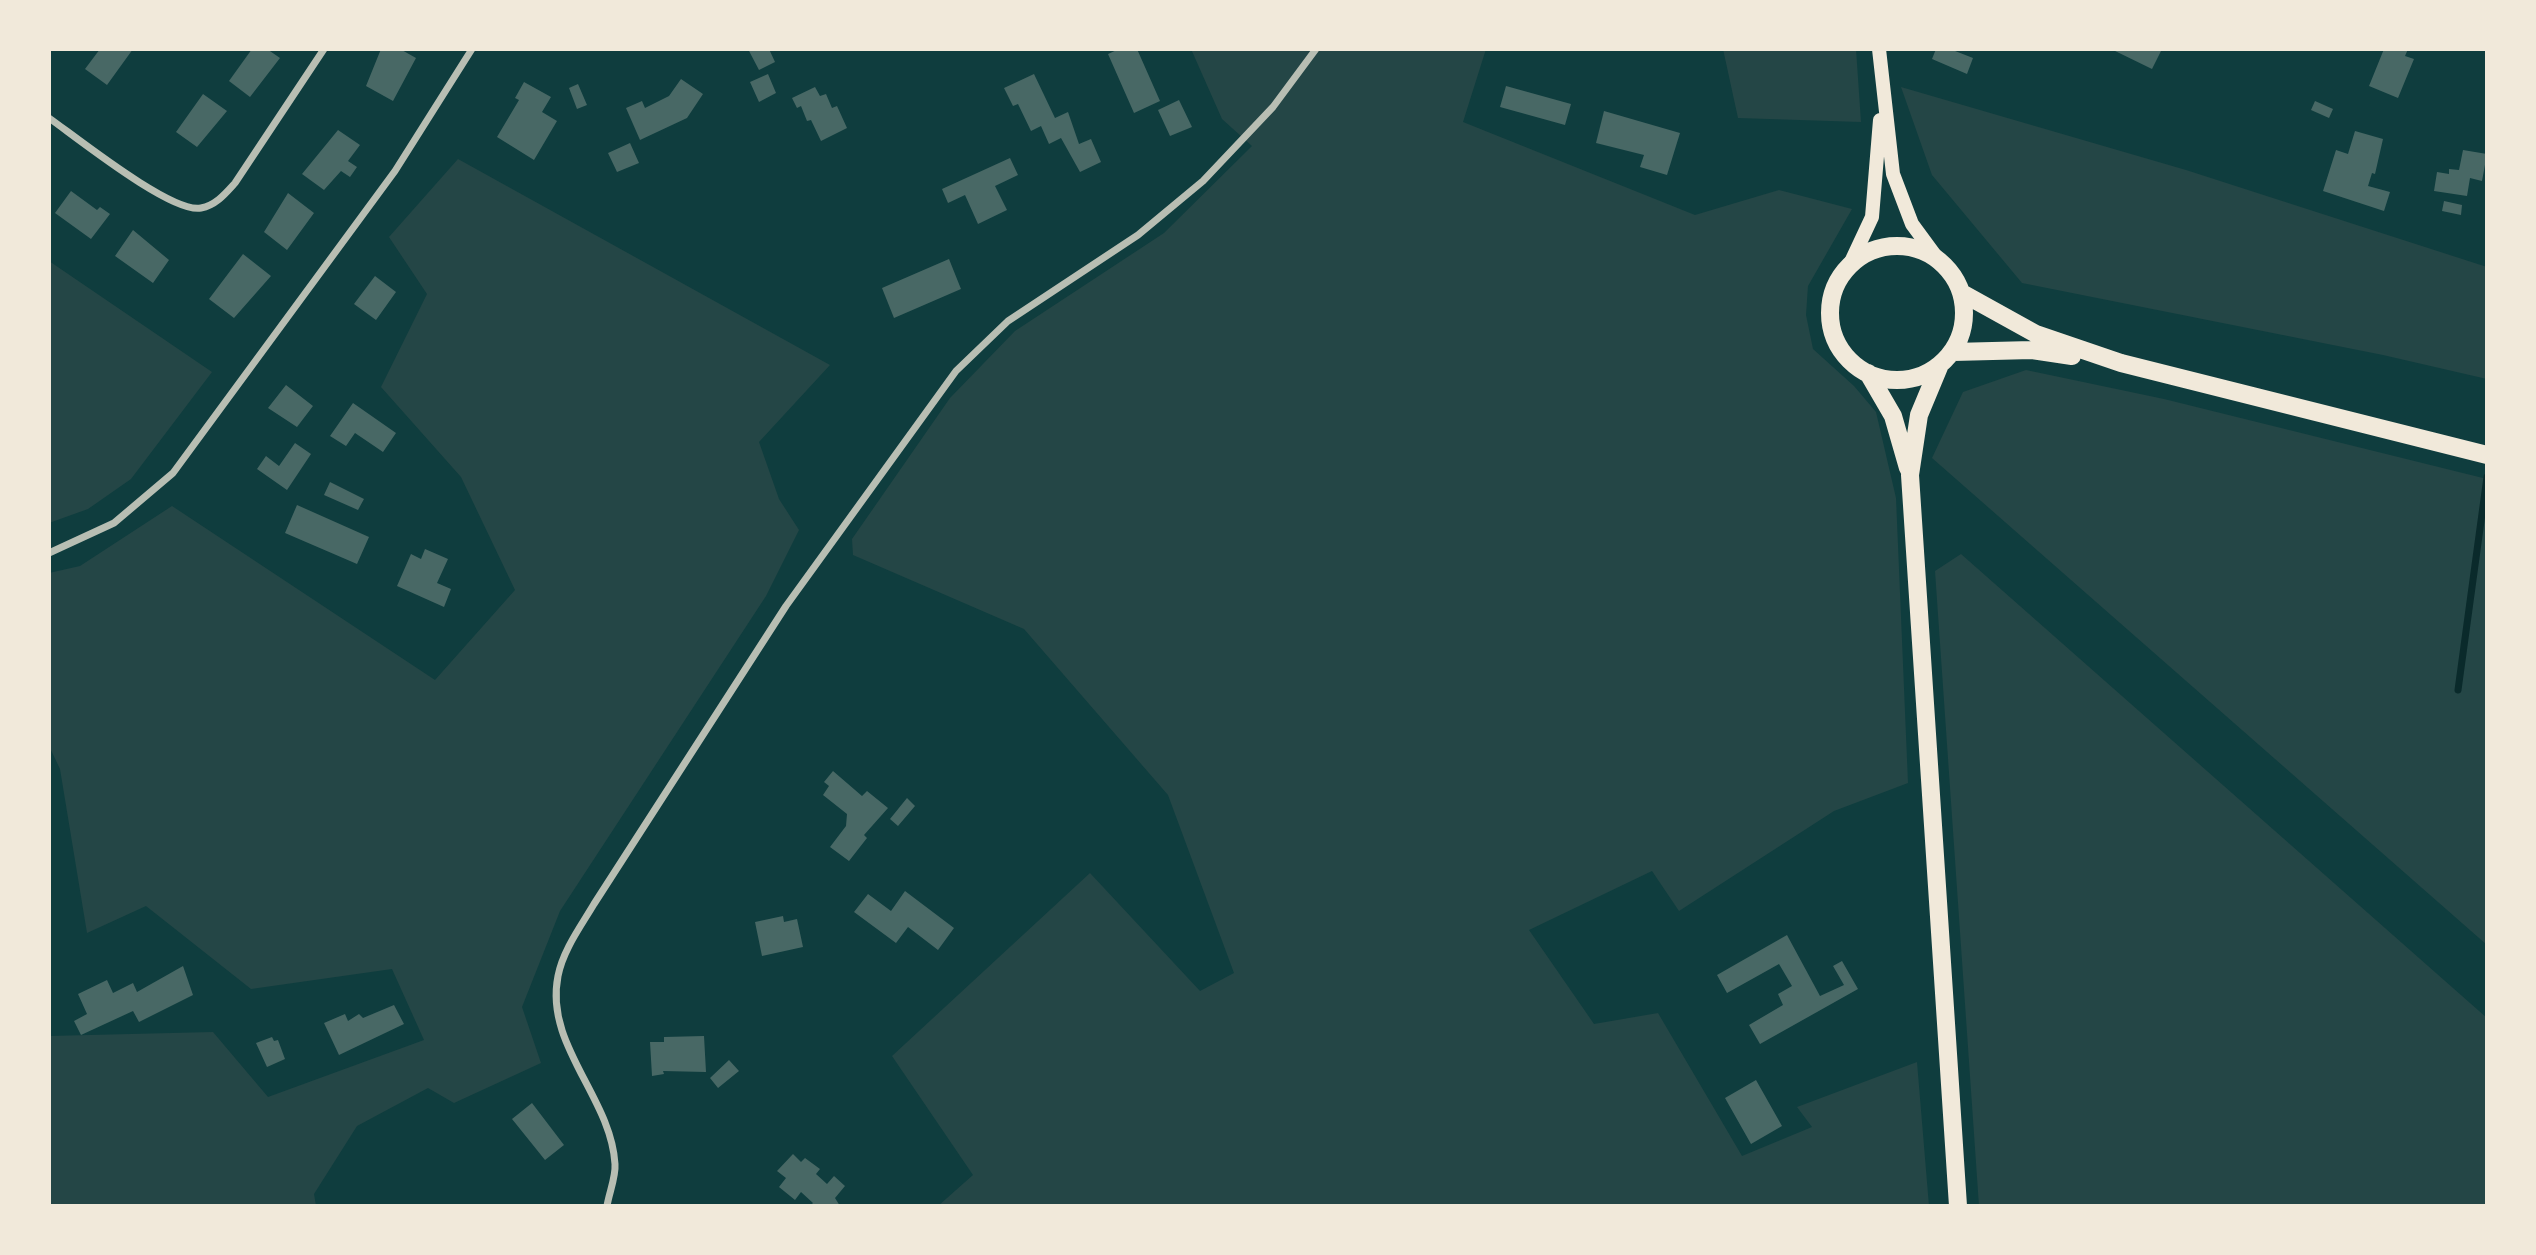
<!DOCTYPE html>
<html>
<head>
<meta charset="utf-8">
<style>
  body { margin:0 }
  #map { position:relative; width:2536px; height:1255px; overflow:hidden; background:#0f3d3e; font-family:Raleway,sans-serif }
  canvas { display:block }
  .frame { position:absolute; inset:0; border:51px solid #f1e9da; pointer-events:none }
</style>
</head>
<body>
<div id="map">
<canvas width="2536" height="1255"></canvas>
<div class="frame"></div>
</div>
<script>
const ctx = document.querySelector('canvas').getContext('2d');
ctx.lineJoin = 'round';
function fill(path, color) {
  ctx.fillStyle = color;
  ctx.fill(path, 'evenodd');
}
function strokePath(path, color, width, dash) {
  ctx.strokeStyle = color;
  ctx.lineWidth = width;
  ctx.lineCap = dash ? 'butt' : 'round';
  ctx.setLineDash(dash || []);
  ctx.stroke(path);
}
fill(new Path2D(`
  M1191,49H1486L1463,122L1695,215L1779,190L1852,209L1808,286L1806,315L1813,349L1854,386L1876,412L1896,498L1908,783L1834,811L1679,911L1652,871L1529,930L1594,1024L1658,1013L1742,1156L1812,1127L1797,1107L1917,1062L1929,1206H938L973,1175L892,1056L1090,873L1200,991L1234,973L1168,795L1024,629L853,555L852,539L950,398L1015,331L1164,233L1252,146L1222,119Z
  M1723,49H1856L1861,122L1738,118Z
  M1901,87L2186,170L2487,267V379L2383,355L2022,283L1932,175Z
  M458,159L830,365L759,442L779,499L799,530L766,596L560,911L522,1007L541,1063L454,1103L428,1088L357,1126L314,1194L316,1206H49V1036L213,1032L268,1097L424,1040L392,969L251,989L146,906L87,933L60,769L49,746V573L80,566L172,506L435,680L515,590L461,477L381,387L427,294L389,237Z
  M49,261L212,372L131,479L88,509L49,523Z
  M2026,370L2164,399L2487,479V945L1932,458L1963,392Z
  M1961,554L2487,1018V1206H1979L1935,571Z`), '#244646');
strokePath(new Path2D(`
  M2458,690L2487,477`), '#0a2a2b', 7);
fill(new Path2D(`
  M100,49H133L107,85L85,69Z
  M252,49H267L280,58L250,97L229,81Z
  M381,49H400L416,58L393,101L366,86Z
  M748,49H769L775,62L759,70Z
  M1119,49H1137L1160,101L1134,113L1108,54Z
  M1936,49H1950L1973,58L1967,74L1932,59Z
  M2111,49H2162L2152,69Z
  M2384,49H2408L2405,56L2414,59L2398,98L2369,86Z
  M768,74L776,93L759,102L750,82Z
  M1034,74L1055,118L1068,112L1079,144L1091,139L1101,162L1080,172L1061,138L1049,144L1041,126L1031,131L1018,104L1013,106L1004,88Z
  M681,79L703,94L687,118L640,140L626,108L642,101L645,108L669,96Z
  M524,82L551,97L542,112L557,121L534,160L497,137L519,100L515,98Z
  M578,84L587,105L577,109L569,88Z
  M1506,86L1571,104L1565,125L1500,107Z
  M815,87L820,96L826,94L832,108L837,106L847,128L821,141L811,120L807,121L801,106L797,108L792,98Z
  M203,94L227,111L197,147L176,132Z
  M1179,100L1192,127L1170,136L1158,110Z
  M2315,101L2333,109L2329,118L2311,110Z
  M1604,111L1680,133L1667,175L1640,167L1644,155L1596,143Z
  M338,130L360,145L348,161L357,167L350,177L341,171L324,190L302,174Z
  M2355,131L2383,139L2375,174L2372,173L2368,186L2390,192L2384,211L2323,191L2336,150L2348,154Z
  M630,143L639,163L617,172L608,153Z
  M2463,150L2487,154L2482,181L2470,178L2467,196L2434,191L2437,172L2449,174V169L2459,170Z
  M1010,158L1018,175L995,186L1007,210L978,224L965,195L948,203L942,189Z
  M71,191L97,210L100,207L110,214L91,239L55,213Z
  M288,193L314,213L287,250L264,232Z
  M2444,201L2462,205L2461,215L2442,211Z
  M133,230L169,260L153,283L115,256Z
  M243,254L271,276L234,318L209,299Z
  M949,259L961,289L894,318L882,288Z
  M375,276L396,292L376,320L354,304Z
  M286,385L313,406L297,427L268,408Z
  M353,403L396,433L383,452L355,433L346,446L330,436Z
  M295,443L311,454L287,490L257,469L266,456L279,466Z
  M330,482L364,499L358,510L324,495Z
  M297,505L369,537L357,564L285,533Z
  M425,549L448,559L437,583L451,589L444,607L397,586L411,554L421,559Z
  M833,771L862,796L867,791L888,808L864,835L867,838L849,861L830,847L846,826L847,814L823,795L829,786L824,782Z
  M907,798L915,806L898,826L890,819Z
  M905,891L954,928L938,950L908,927L896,943L854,912L868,894L891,911Z
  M783,916L784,922L797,919L803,947L762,956L755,922Z
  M1787,935L1820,996L1844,985L1833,966L1842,961L1858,989L1760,1044L1749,1025L1783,1005L1778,994L1792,986L1779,964L1727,993L1717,975Z
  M183,966L193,995L139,1022L133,1011L81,1035L74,1021L87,1014L78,994L107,980L113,993L133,983L137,992Z
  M394,1005L404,1024L339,1055L324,1023L345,1014L348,1021L359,1014L363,1018Z
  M704,1036L706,1072L663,1071L664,1074L652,1076L650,1042H664V1037Z
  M272,1037L274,1041L278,1040L285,1059L267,1067L256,1043Z
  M729,1060L739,1071L718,1088L710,1078Z
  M1756,1080L1782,1126L1751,1144L1725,1098Z
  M532,1103L564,1145L545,1160L512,1119Z
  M793,1154L801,1162L805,1158L820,1169L816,1174L827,1184L834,1176L845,1186L835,1198L840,1206H810L813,1203L801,1192L795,1200L779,1187L786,1178L777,1171Z`), '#486865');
strokePath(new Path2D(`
  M49,118C76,137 172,214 201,208C216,205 225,194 235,183L324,49
  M49,553L114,523L173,473L395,171L472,49
  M607,1206C609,1193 616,1177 615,1164C611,1097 544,1045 558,976C563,950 581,926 594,904L786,606L956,371L1008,321L1138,235L1203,181L1273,107L1316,49`), '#b8beb3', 7);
strokePath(new Path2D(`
  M1879,49L1893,174L1912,224L1937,258
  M1850,264L1872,217L1880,120`), '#f1e9da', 14);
strokePath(new Path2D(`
  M1830 313a67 67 0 1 1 134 0a67 67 0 1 1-134 0Z
  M1962,293L2036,334L2121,363L2487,455
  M1953,352L2032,350L2072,356
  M1939,367L1919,415L1910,475L1958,1206
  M1868,373L1893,416L1908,468`), '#f1e9da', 18);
</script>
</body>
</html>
